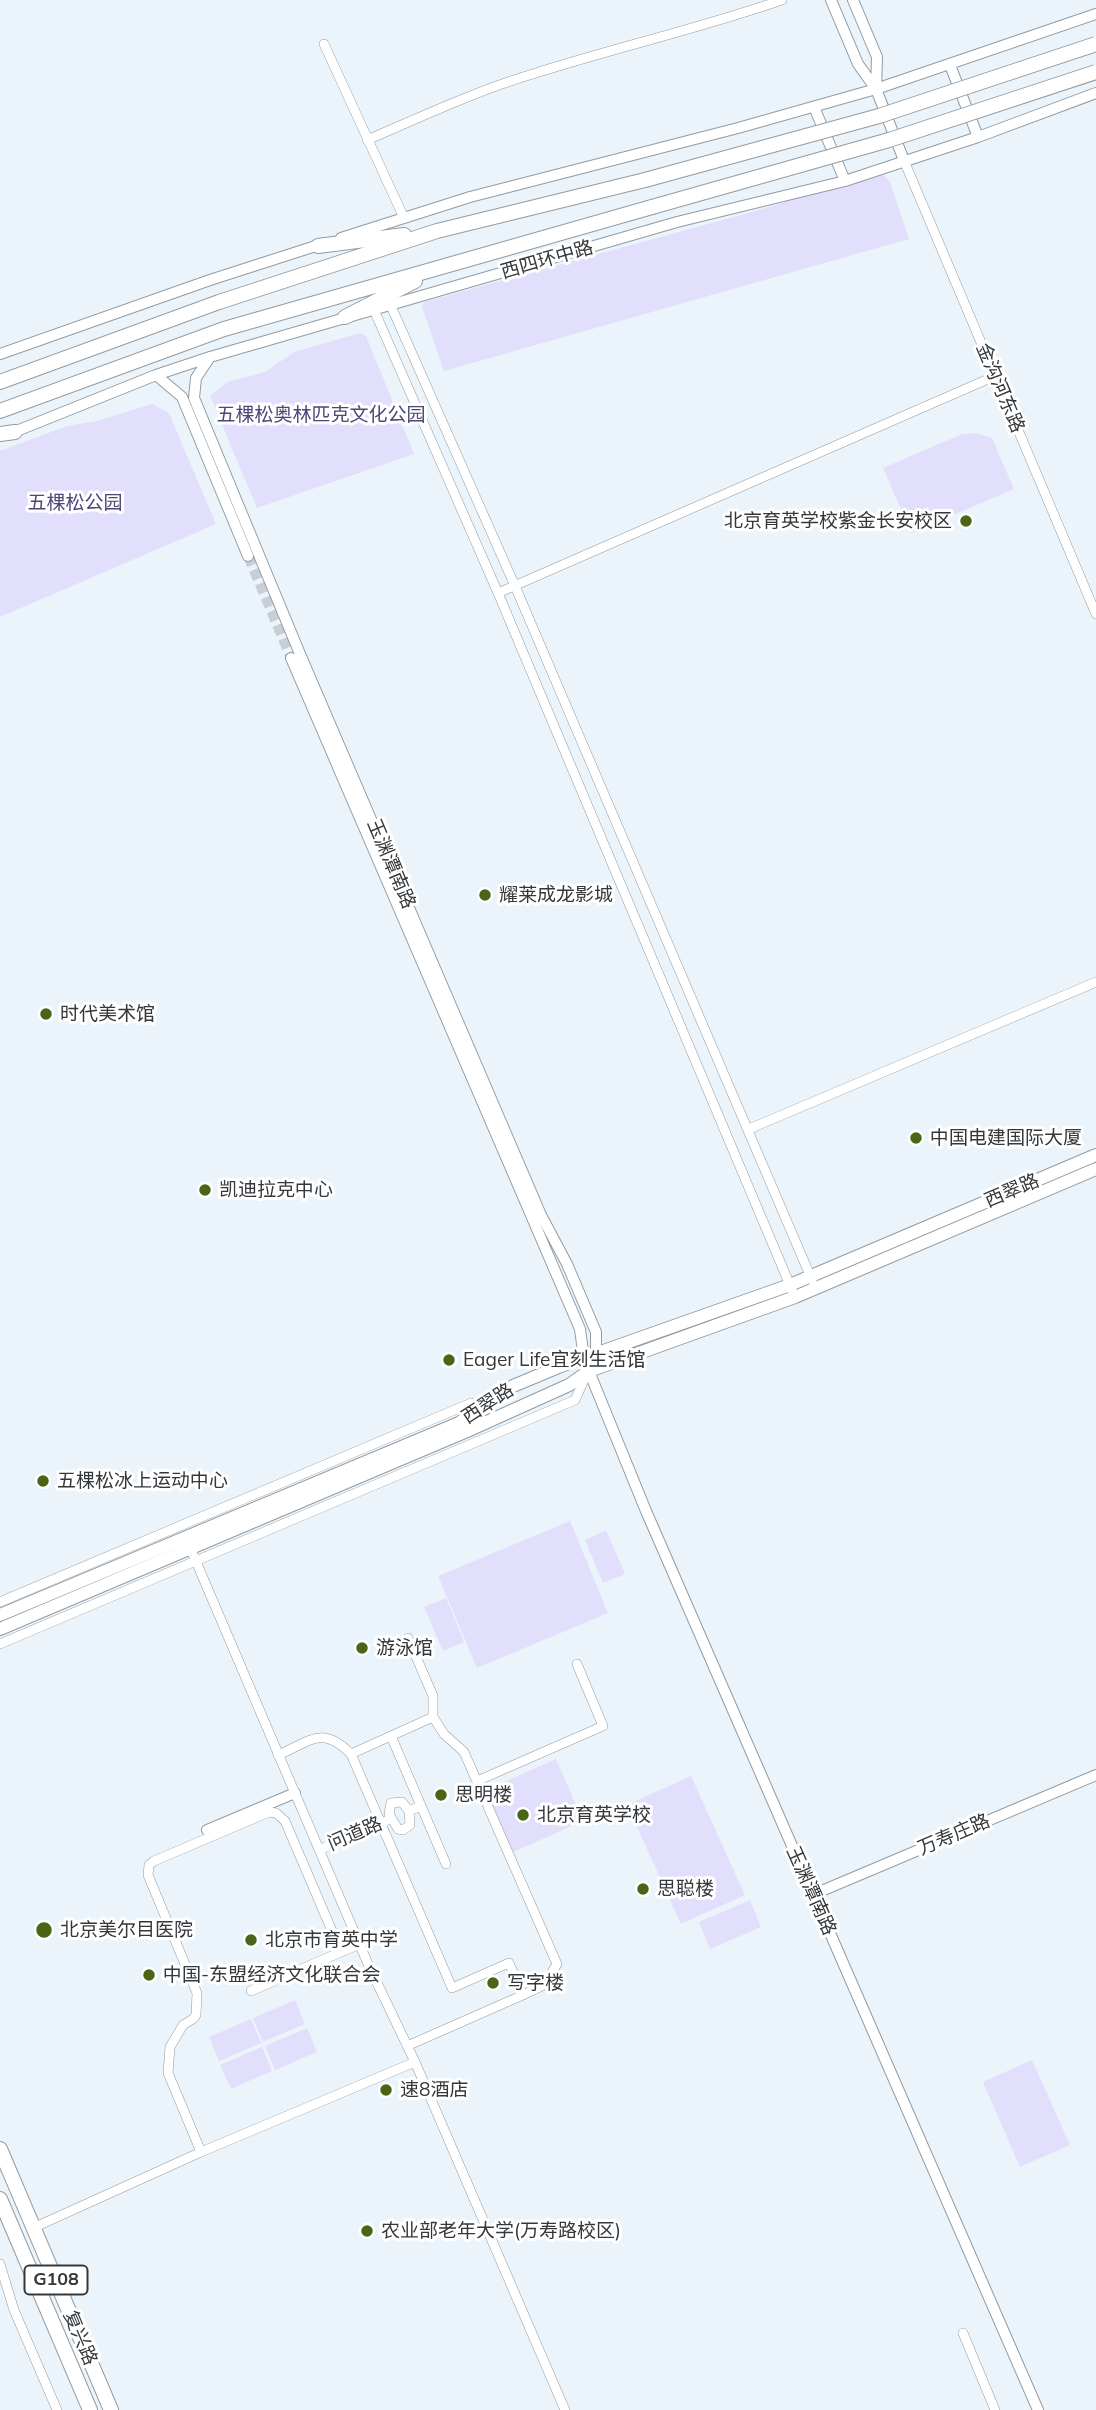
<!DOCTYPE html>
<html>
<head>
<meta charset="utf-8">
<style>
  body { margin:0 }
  canvas { display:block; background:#ebf4fb }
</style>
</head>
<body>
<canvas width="1096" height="2410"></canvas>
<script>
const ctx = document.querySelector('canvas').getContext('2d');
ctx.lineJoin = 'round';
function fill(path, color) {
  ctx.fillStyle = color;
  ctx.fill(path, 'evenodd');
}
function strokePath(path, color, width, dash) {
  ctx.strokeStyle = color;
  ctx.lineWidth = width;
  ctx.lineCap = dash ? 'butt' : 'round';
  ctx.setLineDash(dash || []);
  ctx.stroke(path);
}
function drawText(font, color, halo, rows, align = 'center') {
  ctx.font = font + ' Mulish,"Noto Sans SC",sans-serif';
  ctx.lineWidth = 6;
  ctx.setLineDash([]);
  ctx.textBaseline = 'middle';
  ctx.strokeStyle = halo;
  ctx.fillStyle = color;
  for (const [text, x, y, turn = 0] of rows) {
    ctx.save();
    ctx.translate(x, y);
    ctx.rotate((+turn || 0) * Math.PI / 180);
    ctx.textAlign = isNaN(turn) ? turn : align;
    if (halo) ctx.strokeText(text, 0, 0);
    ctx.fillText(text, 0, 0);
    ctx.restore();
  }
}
fill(new Path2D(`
  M882,173L890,182L909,239L444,371L422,307L424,302L755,211Z
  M360,333L366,336L414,454L257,508L210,396L227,382L265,372L294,352Z
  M152,404L169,413L216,524L0,617V451L67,426L97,421Z
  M976,433L992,438L1014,489L911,533L883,468L962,434Z
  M570,1521L608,1613L477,1668L438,1576Z
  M606,1530L625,1574L603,1583L585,1540Z
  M446,1598L464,1642L443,1651L424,1607Z
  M556,1759L583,1821L511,1853L484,1791Z
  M691,1776L745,1895L681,1924L627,1805Z
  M750,1900L761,1927L710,1949L699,1922Z
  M295,2000L305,2024L263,2042L253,2018Z
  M251,2019L261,2043L219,2061L209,2037Z
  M307,2028L317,2052L275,2070L265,2046Z
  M262,2047L272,2071L231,2089L220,2065Z
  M1032,2060L1070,2145L1020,2167L983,2082Z`), '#e1dffc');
strokePath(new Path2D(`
  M248,556L291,658`), '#c7ced5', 10, [10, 5]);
const minor = new Path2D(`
  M324,44L404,218
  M367,140C423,116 478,90 536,73C618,47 701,28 782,0
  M905,163L1096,614
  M391,306L515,586L812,1280
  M374,310L498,593L792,1290
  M498,593L995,376
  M749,1129L1096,982
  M189,1545L368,1964L415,2062L565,2410
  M0,1602L471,1403L485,1405
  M408,1638L433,1696V1717L444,1734L464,1752L557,1964L544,1985L523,1995L509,1963L452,1988L351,1754L433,1717
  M0,1644L575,1400L588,1371
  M391,1736L446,1864
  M278,1755C311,1741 322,1725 351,1754
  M477,1781L603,1726L577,1664
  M409,1811L410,1825L403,1830L398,1829L389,1814L391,1803L402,1802L409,1811L421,1806
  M319,1850L386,1821
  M251,1991L341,1952
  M407,2046L523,1995
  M201,2152L168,2073L170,2047L183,2025L193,2019L196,2015L197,1993L148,1875L149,1865L154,1861L269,1812L276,1813L285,1821L341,1952L360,1944
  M33,2228L201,2152L415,2062
  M0,2264L14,2310L57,2410
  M963,2333L995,2410`);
const tertiary = new Path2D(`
  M831,0L858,64L876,89L905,163
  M853,0L877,57L876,89
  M950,65L978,137
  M814,107L845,181
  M341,238L470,197L738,128L876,89L1096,14
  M0,354L210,280L325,243
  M210,357L196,378L194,398L300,654L541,1215L567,1264L596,1332V1355L589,1371
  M156,375L182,397L248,556
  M9,434L156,375L210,357L677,222L845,181L978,137L1096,93
  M291,658L580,1329L584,1359L646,1511L1038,2410
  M207,1830L295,1793
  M812,1895L1096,1775`);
const secondary = new Path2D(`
  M0,1615L459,1423L513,1386L561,1366L790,1285L1096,1155
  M0,1629L467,1431L569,1385L589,1371L795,1297L1096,1169`);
const trunk = new Path2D(`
  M318,246L404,235
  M345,317L415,281
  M0,382L219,302L437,231L645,180
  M0,411L224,329L652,207
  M0,434L15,432
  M0,2149L111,2410
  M0,2199L90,2410`);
strokePath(minor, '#939ba2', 10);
strokePath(tertiary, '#939ba2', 12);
strokePath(secondary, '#939ba2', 14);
strokePath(trunk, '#939ba2', 16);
strokePath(minor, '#fff', 9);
strokePath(tertiary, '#fff', 10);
strokePath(secondary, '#fff', 12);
strokePath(trunk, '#fff', 14);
const trunkBridge = new Path2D(`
  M645,180L879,116L1096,44
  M652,207L889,140L1096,72`);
strokePath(trunkBridge, '#939ba2', 16, []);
strokePath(trunkBridge, '#fff', 14);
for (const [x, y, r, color] of [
  [966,521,7,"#4a6516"],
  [485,895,7,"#4a6516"],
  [46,1014,7,"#4a6516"],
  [916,1138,7,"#4a6516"],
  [205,1190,7,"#4a6516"],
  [449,1360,7,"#4a6516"],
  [43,1481,7,"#4a6516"],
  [362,1648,7,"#4a6516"],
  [441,1795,7,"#4a6516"],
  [523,1815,7,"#4a6516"],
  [643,1889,7,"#4a6516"],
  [44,1930,9,"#4a6516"],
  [251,1940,7,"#4a6516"],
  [149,1975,7,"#4a6516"],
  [493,1983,7,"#4a6516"],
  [386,2090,7,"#4a6516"],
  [367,2231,7,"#4a6516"]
]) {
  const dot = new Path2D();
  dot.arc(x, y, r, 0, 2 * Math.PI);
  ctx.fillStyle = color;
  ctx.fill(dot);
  strokePath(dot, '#fff', 2.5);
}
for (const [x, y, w] of [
  [56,2280,63]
]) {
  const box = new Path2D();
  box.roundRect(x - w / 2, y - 14.5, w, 29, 5);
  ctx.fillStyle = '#fff';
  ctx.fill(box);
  strokePath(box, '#35383b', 2);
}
drawText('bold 18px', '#35383b', null, [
  ["G108",56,2280]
]);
drawText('19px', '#35383b', '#fff', [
  ["西四环中路",547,260,-16],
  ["金沟河东路",1000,388,67],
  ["玉渊潭南路",391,864,67],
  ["西翠路",1012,1191,-23],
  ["西翠路",488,1404,-33],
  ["问道路",355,1834,-23],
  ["万寿庄路",954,1835,-23],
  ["玉渊潭南路",811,1891,66],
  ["复兴路",80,2338,67]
]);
drawText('19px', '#4c4776', '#fff', [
  ["五棵松奥林匹克文化公园",321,415],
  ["五棵松公园",75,503]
]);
drawText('19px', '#35383b', '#fff', [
  ["北京育英学校紫金长安校区",952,521,"right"],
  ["耀莱成龙影城",499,895],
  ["时代美术馆",60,1014],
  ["中国电建国际大厦",930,1138],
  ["凯迪拉克中心",219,1190],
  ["Eager Life宜刻生活馆",463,1360],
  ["五棵松冰上运动中心",57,1481],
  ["游泳馆",376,1648],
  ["思明楼",455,1795],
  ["北京育英学校",537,1815],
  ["思聪楼",657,1889],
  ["北京美尔目医院",60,1930],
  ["北京市育英中学",265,1940],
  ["中国-东盟经济文化联合会",163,1975],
  ["写字楼",507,1983],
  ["速8酒店",400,2090],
  ["农业部老年大学(万寿路校区)",381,2231]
], 'left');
</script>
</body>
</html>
